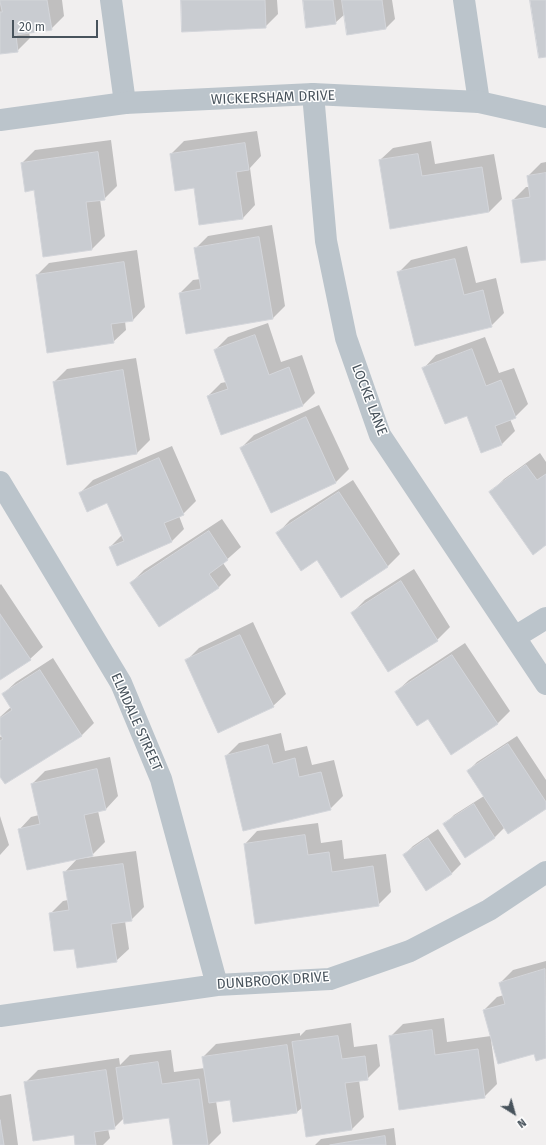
<!DOCTYPE html>
<html>
<head>
<meta charset="utf-8">
<style>
  body { margin:0 }
  #map { position:relative; width:546px; height:1145px; overflow:hidden; background:#f1efef; font-family:"Fira Sans",sans-serif }
  canvas { display:block }
  .north { position:absolute; left:494px; top:1093px; width:40px; height:40px; -webkit-text-stroke:3px #fff; paint-order:stroke; rotate:143deg; font-size:11px; font-weight:700; line-height:16px; text-align:center; color:#48535c }
  .north::after { content:''; display:block; margin:auto; width:14px; height:18px; background:#48535c; clip-path:polygon(50% 0,100% 100%,50% 72%,0 100%) }
  .scale { position:absolute; left:12px; top:20px; width:86px; height:18px; box-sizing:border-box; border:2px solid #48535c; border-top:0; padding-left:5px; font-size:12px; line-height:14px; white-space:nowrap; color:#48535c; -webkit-text-stroke:3px #fff; paint-order:stroke }
</style>
</head>
<body>
<div id="map">
<canvas width="546" height="1145"></canvas>
<div class="north">N</div>
<div class="scale">20 m</div>
</div>
<script>
const ctx = document.querySelector('canvas').getContext('2d');
ctx.lineJoin = 'round';
function fill(path, color) {
  ctx.fillStyle = color;
  ctx.fill(path, 'evenodd');
}
function strokePath(path, color, width, dash) {
  ctx.strokeStyle = color;
  ctx.lineWidth = width;
  ctx.lineCap = dash ? 'butt' : 'round';
  ctx.setLineDash(dash || []);
  ctx.stroke(path);
}
function drawText(font, color, halo, rows, align = 'center') {
  ctx.font = font + ' "Fira Sans",sans-serif';
  ctx.lineWidth = 3;
  ctx.setLineDash([]);
  ctx.textBaseline = 'middle';
  ctx.strokeStyle = halo;
  ctx.fillStyle = color;
  for (const [text, x, y, turn = 0] of rows) {
    ctx.save();
    ctx.translate(x, y);
    ctx.rotate((+turn || 0) * Math.PI / 180);
    ctx.textAlign = isNaN(turn) ? turn : align;
    if (halo) ctx.strokeText(text, 0, 0);
    ctx.fillText(text, 0, 0);
    ctx.restore();
  }
}
fill(new Path2D(`
  M1,0H62L64,16L51,29L29,32L30,38L17,51L0,53V1Z
  M182,0H277L278,14L265,27Z
  M304,0H392L395,19L386,28L348,34L345,14L335,23Z
  M257,131L261,156L250,168L255,205L243,218L195,187L171,154L184,141Z
  M111,140L117,186L104,199H100L105,236L92,249L44,256L35,189L22,163L35,150Z
  M431,141L435,164L494,154L502,199L489,212L380,160L393,148Z
  M546,162V259L513,200L526,187H530L528,176L541,163Z
  M272,225L285,306L273,318L180,293L193,280L201,279L196,248L208,236Z
  M467,246L476,283L496,278L504,313L491,326L398,273L411,260Z
  M137,250L145,307L133,320L125,321L126,330L113,342L37,275L49,263Z
  M268,323L281,362L302,355L315,393L302,406L208,396L221,383L226,382L215,350L228,337Z
  M485,337L499,373L514,368L528,404L515,417L510,419L515,431L502,444L482,451L467,415L424,368L436,355Z
  M136,358L150,440L137,453L68,464L54,382L67,369Z
  M319,405L349,469L336,482L271,512L241,448L254,435Z
  M172,446L196,501L183,514L179,516L184,529L171,542L110,547L122,535L108,502L80,493L93,480Z
  M540,453L546,462V544L491,492L504,479Z
  M353,480L400,554L387,567L317,559L278,533L290,520Z
  M222,519L241,547L223,563L231,575L218,588L131,583L144,570Z
  M414,569L450,627L437,640L388,671L352,613L365,600Z
  M1,584L43,647L30,659L0,679V585Z
  M253,622L286,694L273,706L186,661L199,648Z
  M465,643L510,711L497,724L428,717L396,692L409,680Z
  M53,658L94,723L81,736L0,775V737L2,736L0,732V717L11,707L3,694L16,682Z
  M281,733L285,751L307,746L312,765L334,760L343,796L330,809L226,756L239,743Z
  M517,736L546,780V807L505,827L495,837L465,856L445,824L454,815L484,796L468,771L477,762Z
  M110,757L118,796L106,809L98,811L105,842L92,855L19,830L31,817L39,815L32,784L45,771Z
  M0,816L9,845L0,855Z
  M318,823L321,843L342,840L344,859L386,854L391,892L378,905L245,844L257,831Z
  M438,829L461,864L452,873L426,890L404,855L413,846Z
  M136,851L144,907L131,920L125,921L129,949L116,961L75,948L50,914L63,901L68,900L64,873L77,859Z
  M546,961V1057L536,1060L534,1053L491,1040L497,1084L484,1097L390,1037L403,1024L444,1018L447,1042L491,1036L484,1010L497,997L504,995L500,983L513,970Z
  M351,1023L354,1047L377,1044L380,1066L367,1079L359,1080L364,1117L351,1130L303,1107L297,1112L231,1099L216,1101L221,1133L209,1145H174L170,1117L124,1118L114,1128L108,1129L110,1138L103,1145H76L74,1134L25,1083L38,1070L119,1058L120,1065L130,1055L171,1050L174,1072L205,1068L203,1057L216,1044L300,1033V1036L306,1030Z
  M11,1094L18,1145H0V1096Z
  M394,1128L396,1145H315L321,1139Z`), '#0003');
const building = new Path2D(`
  M0,0H47L52,30L16,35L18,52L0,54V12H2Z
  M181,0H265L266,28L182,32Z
  M303,0H333L336,24L306,28Z
  M342,0H382L386,29L347,35Z
  M530,0H546V57L539,58Z
  M245,143L249,170L236,172L243,219L199,225L194,188L175,191L170,154Z
  M98,152L105,200L86,202L92,250L43,257L34,190L25,192L21,163Z
  M418,154L422,176L482,167L489,212L390,229L379,160Z
  M546,173V260L521,263L512,200L530,197L527,176Z
  M259,237L273,319L186,334L179,293L201,289L194,248Z
  M455,259L464,295L483,290L492,327L415,346L397,272Z
  M124,262L133,321L111,324L114,343L47,353L36,275Z
  M255,335L269,375L289,367L303,406L221,435L207,396L228,389L214,350Z
  M472,349L486,386L501,380L516,418L495,426L502,445L481,453L467,416L445,424L422,368Z
  M123,370L137,454L67,465L53,382Z
  M306,417L336,483L271,513L240,448Z
  M159,458L184,515L164,523L172,542L117,566L109,547L124,541L107,503L87,512L79,493Z
  M526,465L537,480L546,474V545L533,555L489,492Z
  M339,492L388,567L341,598L317,560L301,571L276,533Z
  M209,531L228,560L209,574L219,588L159,627L130,583Z
  M401,581L438,641L388,672L351,613Z
  M0,614L31,660L0,680Z
  M240,635L274,707L218,733L185,660Z
  M452,655L498,724L451,755L428,719L417,726L395,692Z
  M40,670L82,736L5,784L0,777V741L3,739L0,734V718L12,710L2,694Z
  M508,744L546,802V809L508,834L467,771Z
  M268,745L273,764L295,758L299,777L321,772L331,810L243,831L225,756Z
  M97,769L106,810L84,815L93,856L27,870L18,829L40,824L31,784Z
  M474,804L495,838L465,858L443,824Z
  M305,835L308,855L329,852L332,872L373,866L379,906L255,924L244,844Z
  M428,838L452,874L426,891L403,855Z
  M123,864L132,921L111,924L117,962L77,968L74,949L54,951L49,913L69,910L63,872Z
  M545,969L546,1058L536,1061L534,1054L498,1064L483,1010L505,1004L499,983Z
  M432,1030L435,1055L478,1049L485,1098L399,1110L389,1036Z
  M338,1036L342,1059L365,1056L368,1080L345,1083L352,1130L306,1137L292,1042Z
  M287,1045L297,1113L233,1122L230,1100L209,1103L202,1057Z
  M158,1062L162,1084L199,1079L208,1145H173L169,1118L124,1124L116,1068Z
  M106,1070L115,1129L94,1132L96,1145H75L74,1135L33,1141L24,1082Z
  M0,1120L4,1145H0Z
  M385,1136L386,1145H330Z`);
fill(building, '#c9ccd1');
strokePath(building, '#d3d5da', 1);
strokePath(new Path2D(`
  M111,0L125,103
  M464,0L479,102
  M313,94L326,241L346,338L380,435L546,684
  M0,482L121,683L161,779L217,985
  M515,637L546,618
  M0,1016L217,985L330,979L410,951L489,910L546,872`), '#bbc4cb', 22);
strokePath(new Path2D(`
  M0,120L125,103L313,94L479,102L546,117`), '#bbc4cb', 22);
drawText('14px', '#48535c', '#fff', [
  ["WICKERSHAM DRIVE",273,98,-2],
  ["LOCKE LANE",369,400,69],
  ["ELMDALE STREET",136,722,66],
  ["DUNBROOK DRIVE",273,981,-4]
]);
</script>
</body>
</html>
